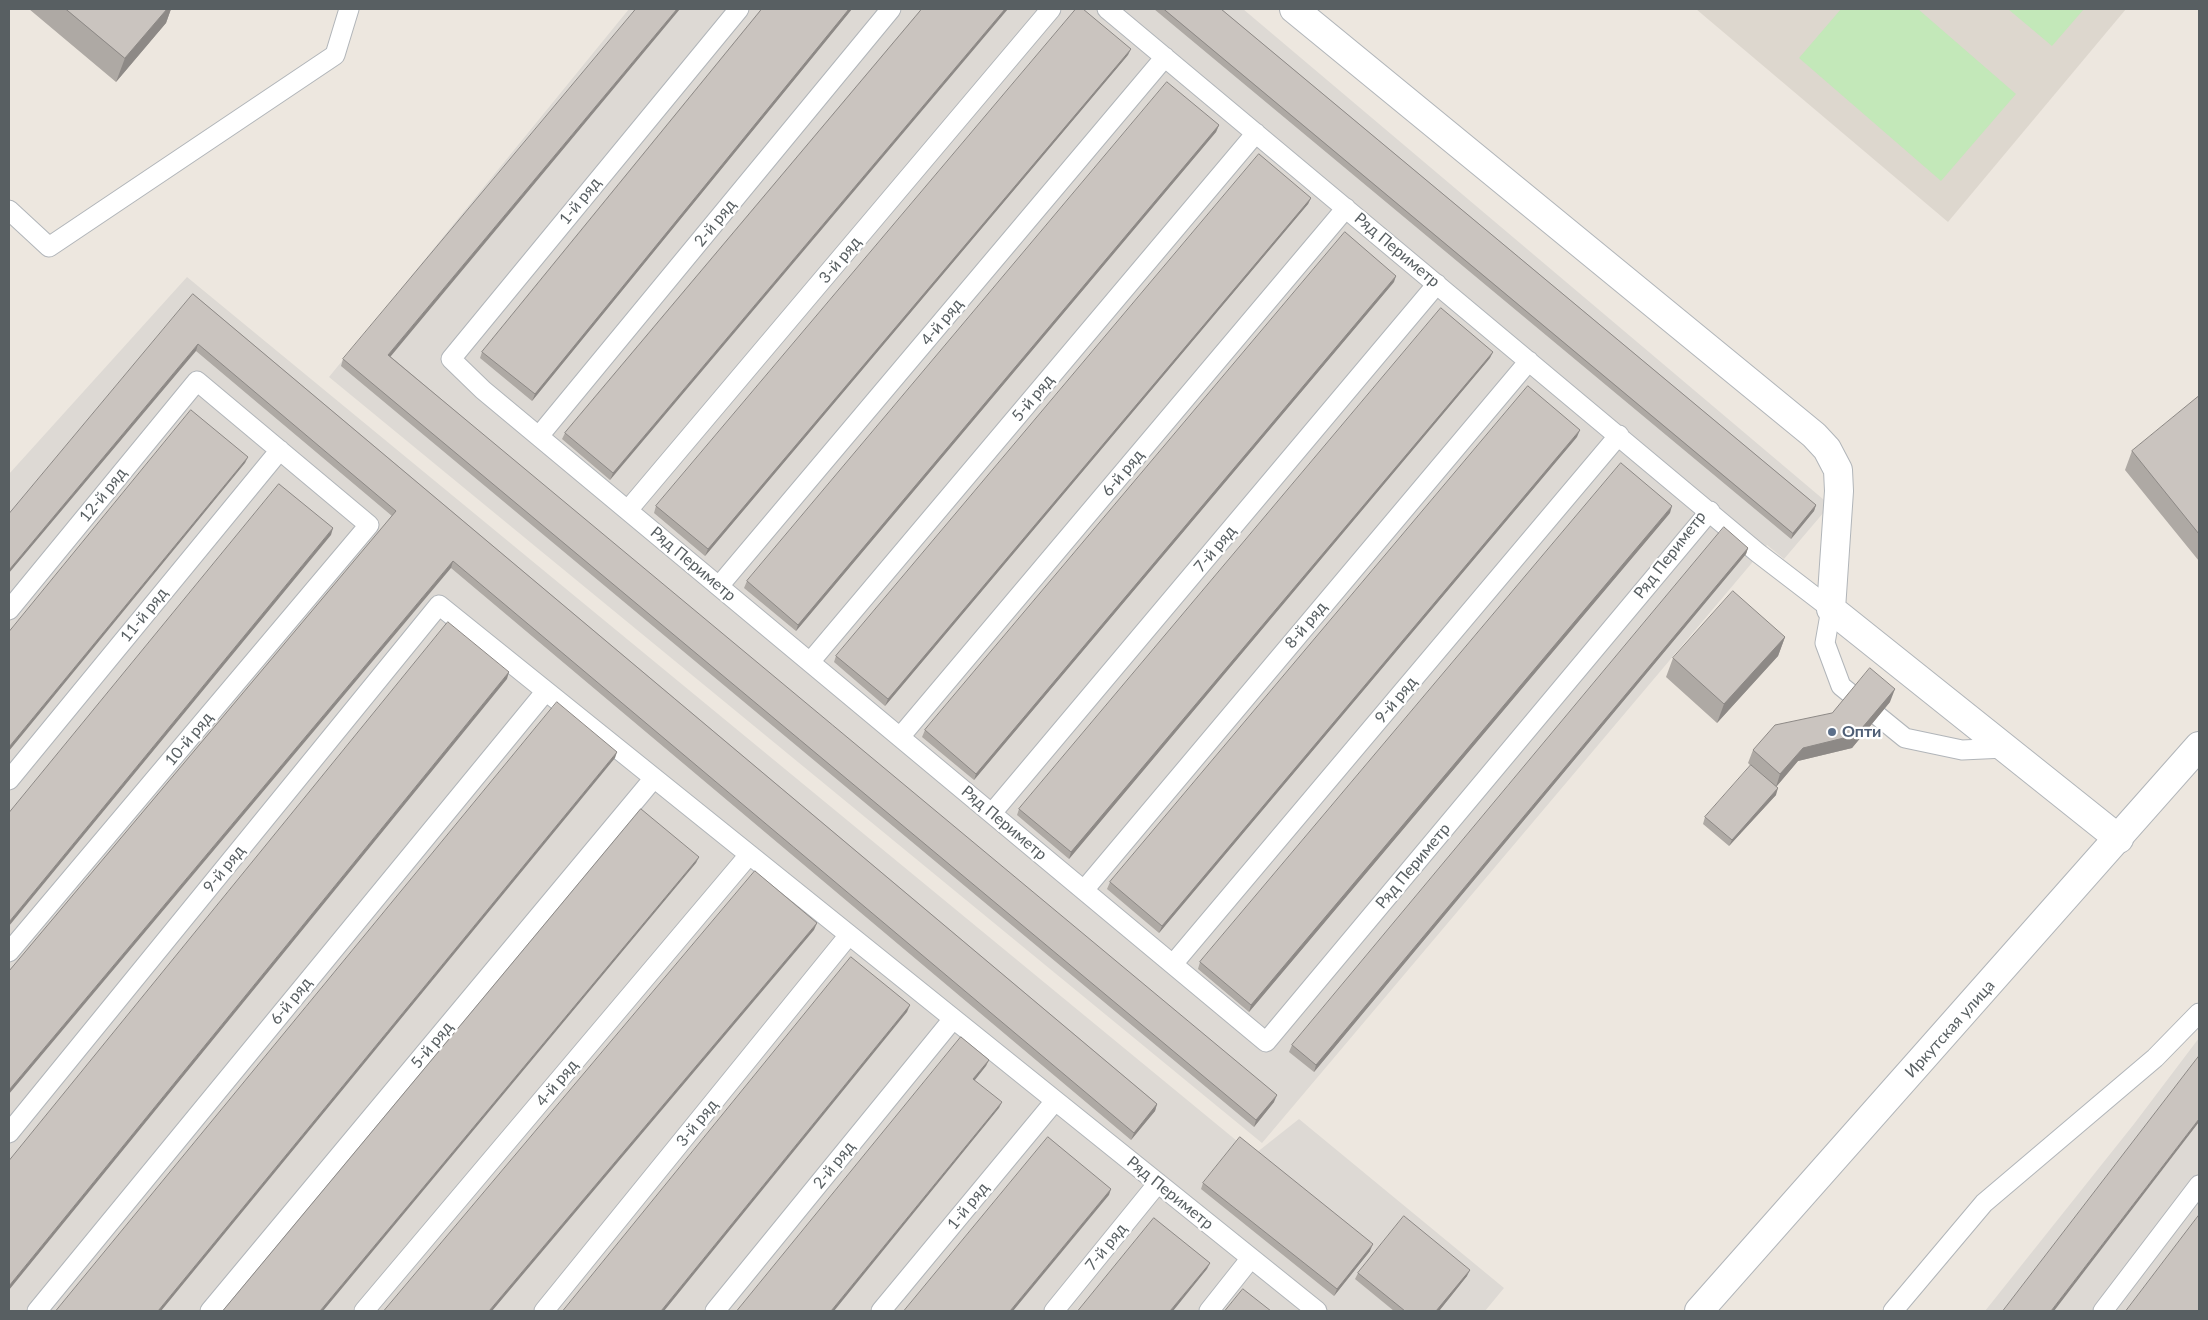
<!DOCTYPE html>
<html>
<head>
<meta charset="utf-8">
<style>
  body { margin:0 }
  #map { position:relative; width:2208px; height:1320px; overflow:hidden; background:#ede7df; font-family:Lato,sans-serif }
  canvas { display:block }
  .frame { position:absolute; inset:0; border:10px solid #585f62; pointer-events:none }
</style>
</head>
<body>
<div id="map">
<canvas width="2208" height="1320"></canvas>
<div class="frame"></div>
</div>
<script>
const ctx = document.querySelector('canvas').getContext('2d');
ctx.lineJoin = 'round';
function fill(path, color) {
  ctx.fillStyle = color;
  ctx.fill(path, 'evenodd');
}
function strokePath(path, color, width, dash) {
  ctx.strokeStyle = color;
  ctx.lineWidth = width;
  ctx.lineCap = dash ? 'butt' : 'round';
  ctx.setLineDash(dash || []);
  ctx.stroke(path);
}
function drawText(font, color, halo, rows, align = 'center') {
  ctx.font = font + ' Lato,sans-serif';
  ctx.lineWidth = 4.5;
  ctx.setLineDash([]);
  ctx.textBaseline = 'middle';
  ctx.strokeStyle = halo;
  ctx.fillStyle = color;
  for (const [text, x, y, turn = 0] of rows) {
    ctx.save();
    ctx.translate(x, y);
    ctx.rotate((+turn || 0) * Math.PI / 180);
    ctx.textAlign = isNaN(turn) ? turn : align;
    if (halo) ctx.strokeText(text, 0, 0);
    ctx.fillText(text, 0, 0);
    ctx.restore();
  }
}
fill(new Path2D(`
  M629,9H1243L1830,505L1784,559L1767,545L1262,1143L329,377Z
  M187,277L1237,1141L1256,1153L1299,1119L1504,1288L1485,1311H9V474Z
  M2199,1038V1311H1985L2134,1124Z`), '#ddd9d4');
fill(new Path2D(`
  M1696,9H2126L1948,222Z`), '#ddd7ce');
fill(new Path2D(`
  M1841,9H1918L2016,94L1941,181L1799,58Z
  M2008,9H2084L2052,46Z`), '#c3e8b9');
const service = new Path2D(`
  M739,9L451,359L483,390L1266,1042L1710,511
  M1107,9L1758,553L1831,609L1825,643L1841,686L1905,738L1962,750L2005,748
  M9,210L49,247L335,55L349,9
  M539,436L891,9
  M628,510L1051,9
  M719,586L1165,57
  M9,610L197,381L369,525L9,952
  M810,662L1256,133
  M900,737L1346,208
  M9,780L280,450
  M992,813L1437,284
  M1084,890L1529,361
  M1173,964L1619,435
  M9,1133L439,605L1317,1311
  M37,1311L546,691
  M210,1311L654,778
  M364,1311L749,855
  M544,1311L849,935
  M715,1311L953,1019
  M881,1311L1055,1101
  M1054,1311L1158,1183
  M1209,1311L1251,1258
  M1893,1311L1984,1203L2155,1058L2199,1013
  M2103,1311L2199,1185`);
const minor = new Path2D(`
  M1294,9L1814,435L1827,449L1838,470L1839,491L1831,609L2119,839`);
const tertiary = new Path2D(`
  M1699,1311L2199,746`);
strokePath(service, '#b1b5b9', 21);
strokePath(minor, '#b1b5b9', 30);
strokePath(tertiary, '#b1b5b9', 30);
strokePath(service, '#fff', 19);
strokePath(minor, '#fff', 28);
strokePath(tertiary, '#fff', 28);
fill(new Path2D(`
  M29,9H171L166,23L116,82Z
  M762,9H852L532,401L480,358L482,352Z
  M922,9L610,480L562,439L565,433Z
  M1154,9H1221L1816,505L1814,511L1791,539Z
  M1128,55L705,556L654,513L656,506Z
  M1219,125L1216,132L796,631L744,588L747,581Z
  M1311,198L1308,204L885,706L834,662L836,656Z
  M1394,282L974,780L922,737L925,730Z
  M193,294L1157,1104L1155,1111L1131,1140L451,568L392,516L196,351Z
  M390,356L1274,1102L1254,1127L341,366L343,359Z
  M1490,358L1069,859L1017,815L1019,809Z
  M2199,396V561L2125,470L2132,451Z
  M1577,437L1159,933L1107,889L1110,882Z
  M1670,513L1249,1012L1198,969L1200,962Z
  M1748,548L1746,554L1314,1072L1289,1052L1292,1045Z
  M1785,637L1778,656L1717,723L1666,677L1673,658Z
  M1890,702L1852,748L1798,761L1776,787V795L1729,846L1703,824L1705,817L1751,766L1748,763L1753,750Z
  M1203,1183L1370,1251L1334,1296L1201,1189Z
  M1358,1273L1467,1276L1439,1311H1394L1355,1279Z`), '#aea9a4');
fill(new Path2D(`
  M167,9H171L166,23L116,82L125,58Z
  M677,9H680L386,362L388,355Z
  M849,9H852L532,401L535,394Z
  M1005,9H1008L610,480L613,473Z
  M1131,49L1128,55L705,556L708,549Z
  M1219,125L1216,132L796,631L798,625Z
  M1311,198L1308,204L885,706L888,699Z
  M1396,276L1394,282L974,780L976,774Z
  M198,344L196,351L9,573V570Z
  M1493,352L1490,358L1069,859L1071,852Z
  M1580,430L1577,437L1159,933L1162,926Z
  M248,457L245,463L9,751V747Z
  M1816,505L1814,511L1791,539L1793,533Z
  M1672,506L1670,513L1249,1012L1251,1005Z
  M333,528L331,535L9,926V922Z
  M1748,548L1746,554L1314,1072L1316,1065Z
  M453,561L451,568L9,1094V1090Z
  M1785,637L1778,656L1717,723L1724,704Z
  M509,672L507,679L9,1290V1286Z
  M1895,689L1890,702L1852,748L1798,761L1776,787L1780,774L1803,748Z
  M617,752L615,758L161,1311H158Z
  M1778,788L1776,795L1729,846L1732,840Z
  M699,857L696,863L323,1311H320Z
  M817,923L814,930L492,1311H489Z
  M910,1005L907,1012L664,1311H661Z
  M989,1060L986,1066L971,1085L973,1079Z
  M1277,1095L1274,1102L1254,1127L1256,1120Z
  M1002,1102L999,1108L834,1311H831Z
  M1157,1104L1155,1111L1131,1140L1134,1133Z
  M2199,1119V1122L2054,1311H2051Z
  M1111,1189L1109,1195L1013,1311H1010Z
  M1373,1244L1370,1251L1334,1296L1337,1289Z
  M1210,1263L1207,1269L1173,1311H1170Z
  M1470,1270L1467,1276L1439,1311H1436Z`), '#8d8986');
const building = new Path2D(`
  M66,9H167L125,58Z
  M636,9H677L388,355L1277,1095L1256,1120L343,359Z
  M762,9H849L535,394L482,352Z
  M922,9H1005L613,473L565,433Z
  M1076,9H1083L1131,49L708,549L656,506Z
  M1164,9H1221L1816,505L1793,533Z
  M1167,82L1219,125L798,625L747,581Z
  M1259,154L1311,198L888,699L836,656Z
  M1345,232L1396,276L976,774L925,730Z
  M193,294L1157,1104L1134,1133L453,561L9,1090V971L396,511L198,344L9,570V514Z
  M1441,308L1493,352L1071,852L1019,809Z
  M1528,386L1580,430L1162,926L1110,882Z
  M2199,396V534L2132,451Z
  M191,410L248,457L9,747V632Z
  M1621,463L1672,506L1251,1005L1200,962Z
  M279,484L333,528L9,922V813Z
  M1724,527L1748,548L1316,1065L1292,1045Z
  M1733,591L1785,637L1724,704L1673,658Z
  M448,622L509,672L9,1286V1161Z
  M1870,668L1895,689L1856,735L1803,748L1780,774L1753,750L1775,725L1832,713Z
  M557,702L617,752L158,1311H56Z
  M1751,765L1778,788L1732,840L1705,817Z
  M641,809L699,857L320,1311H223Z
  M755,871L817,923L489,1311H384Z
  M851,957L910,1005L661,1311H563Z
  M961,1037L989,1060L973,1079L1002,1102L831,1311H737Z
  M2199,1056V1119L2051,1311H2003Z
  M1048,1137L1111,1189L1010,1311H904Z
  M1240,1137L1373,1244L1337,1289L1203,1183Z
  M2199,1215V1311H2126Z
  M1404,1216L1470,1270L1436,1311H1405L1358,1273Z
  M1154,1218L1210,1263L1170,1311H1078Z
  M1243,1289L1271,1311H1225Z`);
fill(building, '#cac4bf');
strokePath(building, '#8d8986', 1);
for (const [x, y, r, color] of [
  [1832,732,5,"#5c6f8a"]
]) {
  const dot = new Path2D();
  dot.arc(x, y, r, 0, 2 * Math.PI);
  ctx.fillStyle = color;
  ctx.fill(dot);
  strokePath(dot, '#fff', 2);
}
drawText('16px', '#585f62', '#fff', [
  ["1-й ряд",580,201,-51],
  ["2-й ряд",715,223,-51],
  ["Ряд Периметр",1397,250,40],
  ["3-й ряд",840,260,-50],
  ["4-й ряд",942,322,-50],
  ["5-й ряд",1033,398,-50],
  ["6-й ряд",1123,473,-50],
  ["12-й ряд",103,495,-51],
  ["7-й ряд",1215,549,-50],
  ["Ряд Периметр",1670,555,-52],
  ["Ряд Периметр",693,564,40],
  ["11-й ряд",144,615,-51],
  ["8-й ряд",1306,625,-50],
  ["9-й ряд",1396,700,-50],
  ["10-й ряд",189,739,-50],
  ["Ряд Периметр",1004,823,40],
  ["Ряд Периметр",1413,866,-50],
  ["9-й ряд",224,869,-51],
  ["6-й ряд",291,1001,-51],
  ["Иркутская улица",1950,1029,-48],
  ["5-й ряд",432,1045,-50],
  ["4-й ряд",557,1083,-50],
  ["3-й ряд",697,1123,-51],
  ["2-й ряд",834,1165,-51],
  ["Ряд Периметр",1170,1193,39],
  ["1-й ряд",968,1206,-51],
  ["7-й ряд",1106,1247,-51]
]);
drawText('bold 16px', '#4e5e75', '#fff', [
  ["Опти",1842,732]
], 'left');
</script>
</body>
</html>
